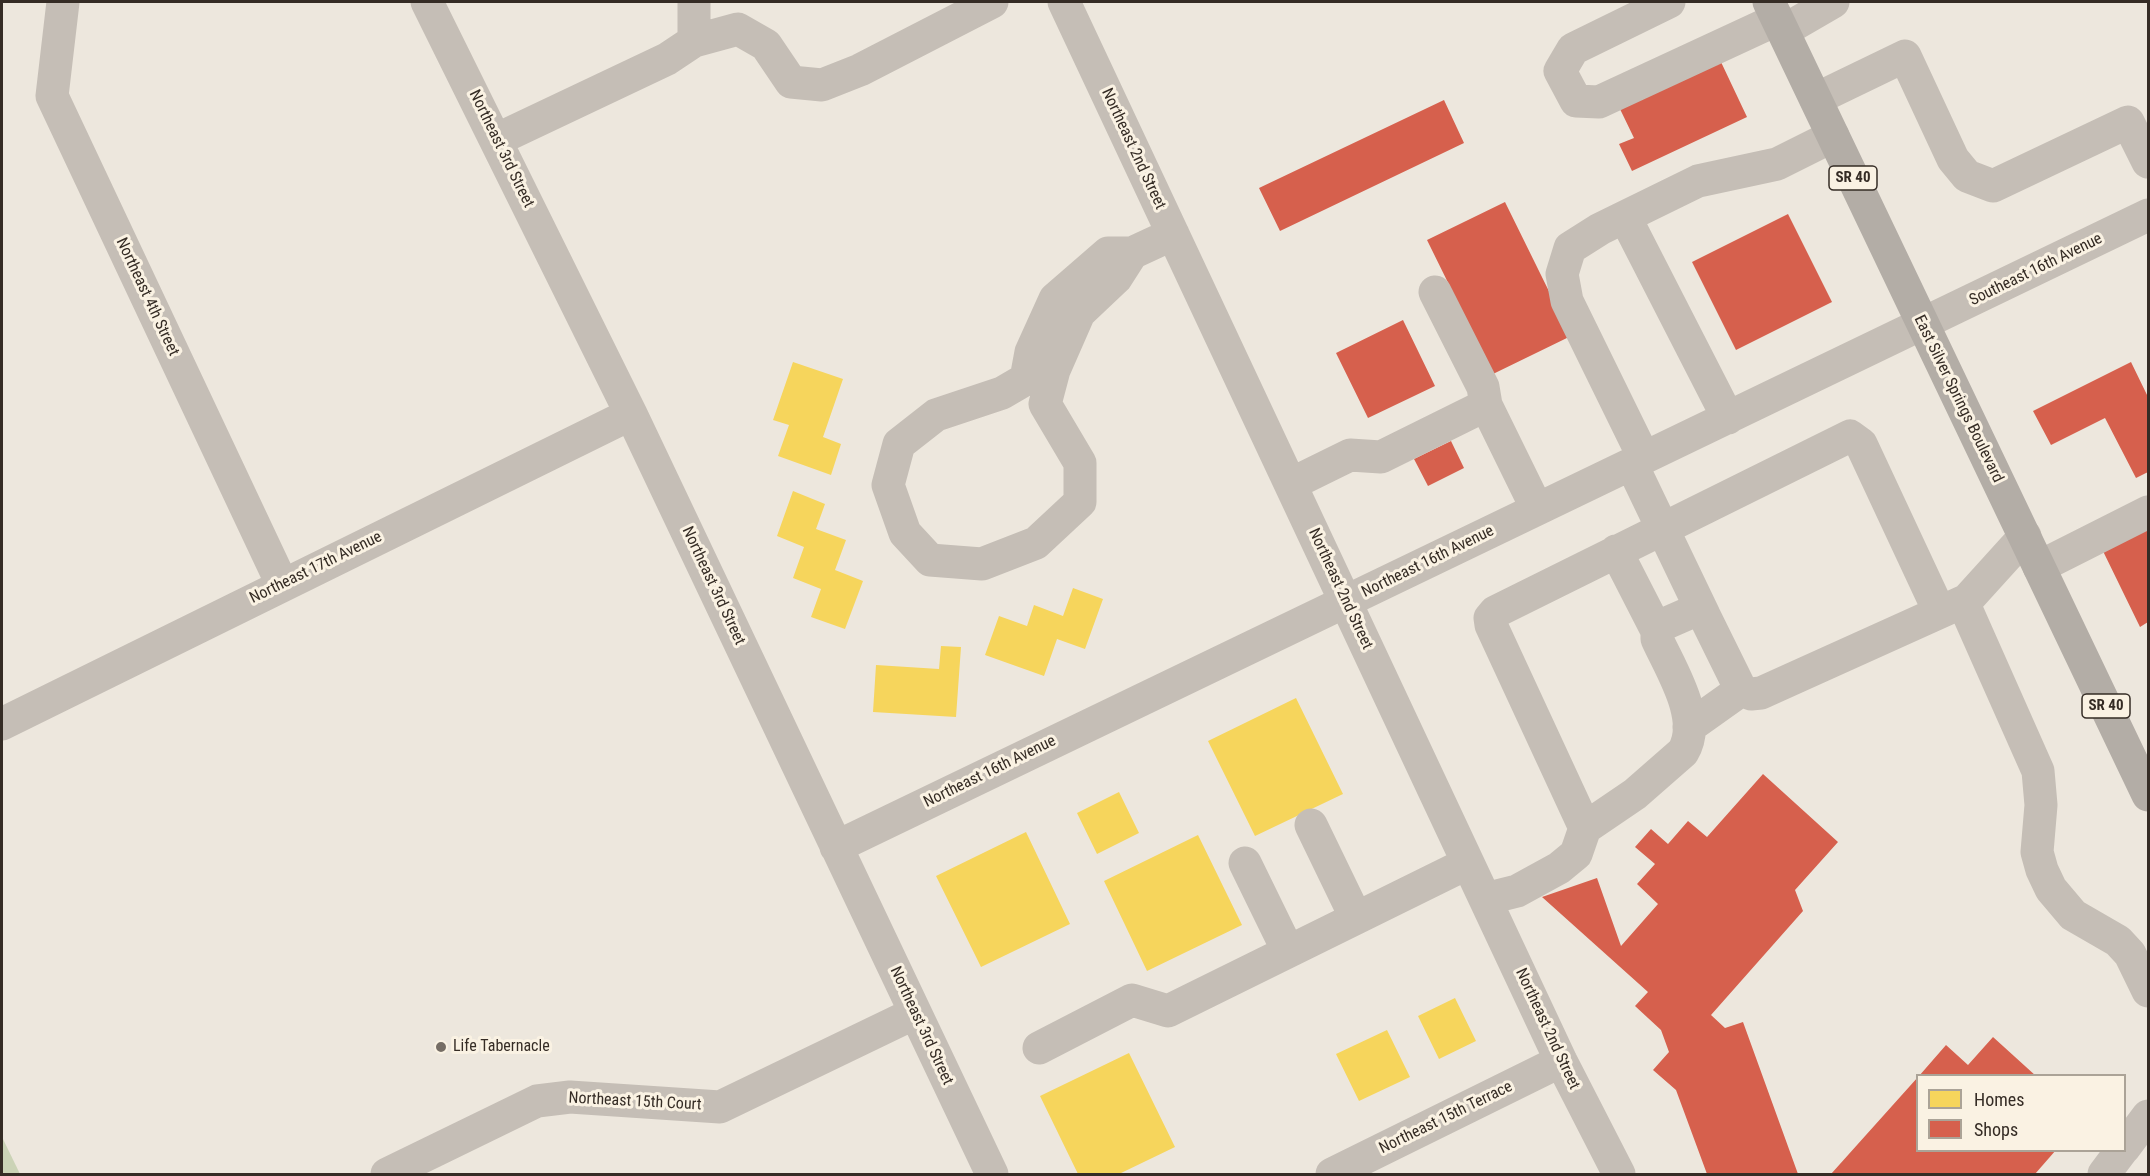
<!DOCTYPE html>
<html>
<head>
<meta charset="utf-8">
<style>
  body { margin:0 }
  #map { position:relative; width:2150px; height:1176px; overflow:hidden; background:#ede7dd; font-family:"Roboto Condensed",sans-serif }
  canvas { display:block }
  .frame { position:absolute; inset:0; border:3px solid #352c25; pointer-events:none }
  .legend { position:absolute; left:1916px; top:1074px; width:210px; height:78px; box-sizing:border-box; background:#faf2e3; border:2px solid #aba397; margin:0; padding:8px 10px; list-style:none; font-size:18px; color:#352c25 }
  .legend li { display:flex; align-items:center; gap:12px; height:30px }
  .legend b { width:30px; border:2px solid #aba397 }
</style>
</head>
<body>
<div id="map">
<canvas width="2150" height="1176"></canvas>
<div class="frame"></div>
<ul class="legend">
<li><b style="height:16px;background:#f6d55c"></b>Homes</li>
<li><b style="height:16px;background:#d6604d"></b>Shops</li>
</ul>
</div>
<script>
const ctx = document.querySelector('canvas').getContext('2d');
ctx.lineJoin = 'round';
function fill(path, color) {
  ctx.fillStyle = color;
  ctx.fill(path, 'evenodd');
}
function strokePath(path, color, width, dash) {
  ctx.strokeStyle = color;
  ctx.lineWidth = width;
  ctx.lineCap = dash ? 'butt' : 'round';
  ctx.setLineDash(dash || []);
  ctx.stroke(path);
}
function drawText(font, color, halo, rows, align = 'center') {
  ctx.font = font + ' "Roboto Condensed",sans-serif';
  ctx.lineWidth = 6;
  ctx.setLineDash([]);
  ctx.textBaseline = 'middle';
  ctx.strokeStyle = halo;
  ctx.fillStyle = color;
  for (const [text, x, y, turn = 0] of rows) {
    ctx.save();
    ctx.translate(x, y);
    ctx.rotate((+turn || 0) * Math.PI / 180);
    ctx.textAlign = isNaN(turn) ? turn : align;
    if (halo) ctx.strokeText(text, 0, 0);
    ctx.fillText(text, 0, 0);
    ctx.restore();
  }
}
fill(new Path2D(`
  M2,1137L20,1174H2Z`), '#cbd3b6');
fill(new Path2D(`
  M793,362L843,379L823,437L841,444L831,475L778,456L789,425L773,420Z
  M793,491L825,504L816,529L846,540L835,570L863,581L845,629L811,617L821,589L793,578L804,547L777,536Z
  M1073,588L1103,599L1085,649L1057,639L1044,676L985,655L999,616L1027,626L1034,605L1063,616Z
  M941,646L961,647L956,717L873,712L876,665L939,669Z
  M1296,698L1343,794L1255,836L1208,741Z
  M1119,792L1139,833L1097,854L1077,813Z
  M1026,832L1070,924L981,967L936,876Z
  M1198,835L1242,925L1147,971L1104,881Z
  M1455,998L1476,1041L1439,1059L1418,1016Z
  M1387,1030L1410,1077L1359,1101L1336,1054Z
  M1129,1053L1175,1147L1119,1174H1078L1040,1096Z`), '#f6d55c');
fill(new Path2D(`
  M1721,62L1747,117L1632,171L1619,144L1634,138L1620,109Z
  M1444,100L1464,143L1280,231L1259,188Z
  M1505,202L1571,336L1493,374L1427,240Z
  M1788,214L1832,302L1736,350L1692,262Z
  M1403,320L1435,386L1368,418L1336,353Z
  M2131,362L2148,397V472L2136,478L2105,418L2051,445L2033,411Z
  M1451,441L1464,468L1428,486L1414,459Z
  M2148,523V622L2140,627L2101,547Z
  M1763,774L1838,842L1795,890L1803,911L1711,1015L1725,1028L1743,1022L1798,1174H1707L1676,1090L1653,1070L1669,1052L1661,1030L1635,1006L1648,992L1542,897L1597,878L1621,946L1658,904L1637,884L1655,864L1635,847L1651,829L1668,844L1688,821L1707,837Z
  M1993,1037L2036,1076H1919L1946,1045L1968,1065Z
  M1918,1077V1150H2056L2035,1174H1831Z`), '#d6604d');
strokePath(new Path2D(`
  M63,2L52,96L282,584
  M427,2L631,414L992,1174
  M1064,2L1561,1061L1619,1174
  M1669,2L1573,49L1560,71L1576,101L1599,102L1778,19
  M1783,31L1833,2
  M694,41L738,29L766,45L791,82L822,85L860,70L992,2
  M1816,99L1905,56L1953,159L1967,176L1993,186L2128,122L2148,162
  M496,140L667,59L694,41V2
  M1625,217L1728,418
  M1132,253L1116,278L1079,313L1054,370L1045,404L1080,463V502L1036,543L982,564L930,560L905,533L888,485L899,444L936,415L1002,393L1026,379L1031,352L1055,299L1108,253H1132L1173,234
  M1435,292L1483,387L1486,405
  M1644,458L1567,301L1562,274L1570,248L1600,229L1698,181L1777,164L1833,136
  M1632,465L1704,615
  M1291,484L1350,455L1381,457L1486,405L1537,509
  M1616,551L1657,631
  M2039,567L2148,512
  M1963,602L2038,771L2041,805L2037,852L2042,870L2051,889L2073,915L2118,941L2130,954L2148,991
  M2,724L631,414
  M1689,727L1741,690
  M1311,825L1356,918
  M1585,828L1491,625L1490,618L1495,612L1850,436L1861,444L1939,611
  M836,847L2148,215
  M1245,863L1288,951
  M1485,899L1517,891L1559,868L1576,854L1585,828L1635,794L1683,752C1703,719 1671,670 1657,639V631L1662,625L1694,611L1704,615L1741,690L1751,694L1761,693L1967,600L2025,536
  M1039,1048L1132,1000L1168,1011L1468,863
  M2124,1148L2148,1116
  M387,1174L537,1101L570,1097L720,1107L915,1013
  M1332,1174L1561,1061
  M2104,1174L2122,1150`), '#c5beb6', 33);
strokePath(new Path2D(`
  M1769,2L2148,795`), '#b3ada6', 33);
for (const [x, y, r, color] of [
  [441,1047,6,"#756d65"]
]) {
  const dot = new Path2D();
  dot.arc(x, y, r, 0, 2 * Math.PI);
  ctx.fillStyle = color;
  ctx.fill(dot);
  strokePath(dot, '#faf2e3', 2);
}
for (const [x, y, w] of [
  [1853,178,48],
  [2106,706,48]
]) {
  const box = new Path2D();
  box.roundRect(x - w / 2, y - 12, w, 24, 4.5);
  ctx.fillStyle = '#faf2e3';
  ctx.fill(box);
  strokePath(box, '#352c25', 1.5);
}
drawText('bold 15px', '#352c25', null, [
  ["SR 40",1853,178],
  ["SR 40",2106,706]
]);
drawText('16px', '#352c25', '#faf2e3', [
  ["Northeast 3rd Street",501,149,64],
  ["Northeast 2nd Street",1133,149,65],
  ["Southeast 16th Avenue",2036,270,-26],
  ["Northeast 4th Street",147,297,65],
  ["East Silver Springs Boulevard",1958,399,64],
  ["Northeast 16th Avenue",1428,562,-26],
  ["Northeast 17th Avenue",316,568,-26],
  ["Northeast 3rd Street",713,586,65],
  ["Northeast 2nd Street",1340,589,65],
  ["Northeast 16th Avenue",990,772,-26],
  ["Northeast 3rd Street",921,1026,65],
  ["Northeast 2nd Street",1547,1029,65],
  ["Northeast 15th Court",635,1102,3],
  ["Northeast 15th Terrace",1446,1118,-26]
]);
drawText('16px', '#352c25', '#faf2e3', [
  ["Life Tabernacle",453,1047]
], 'left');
</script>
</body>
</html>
